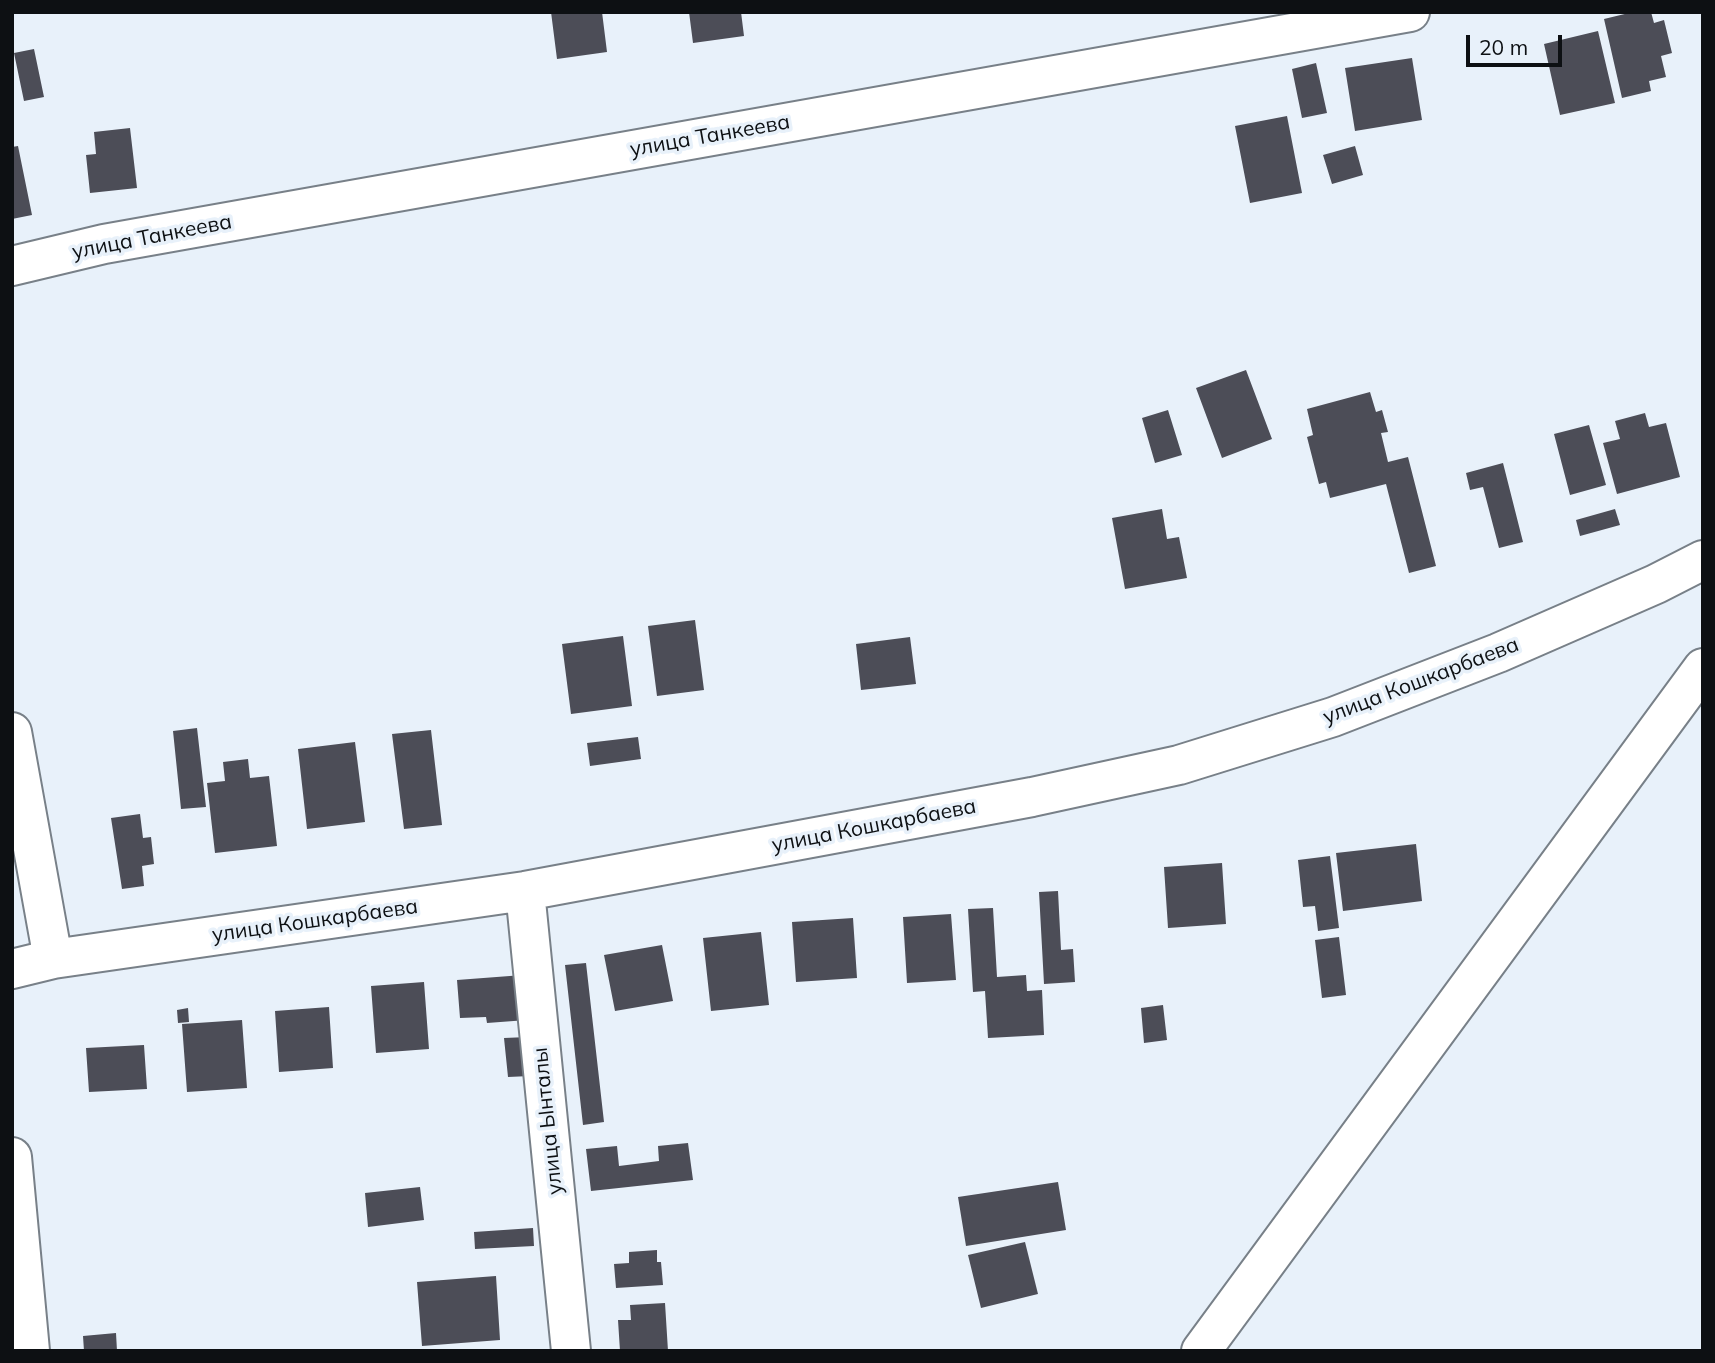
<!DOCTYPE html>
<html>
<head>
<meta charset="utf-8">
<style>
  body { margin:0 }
  #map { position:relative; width:1715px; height:1363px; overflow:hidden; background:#e8f1fa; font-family:Mulish,sans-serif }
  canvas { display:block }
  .frame { position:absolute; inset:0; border:14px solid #0d1013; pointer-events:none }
  .scale { position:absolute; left:1466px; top:35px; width:96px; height:32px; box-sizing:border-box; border:4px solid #0d1013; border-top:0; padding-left:9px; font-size:21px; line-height:24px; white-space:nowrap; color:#0d1013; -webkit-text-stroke:5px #e8f1fa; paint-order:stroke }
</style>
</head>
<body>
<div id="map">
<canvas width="1715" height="1363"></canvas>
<div class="frame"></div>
<div class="scale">20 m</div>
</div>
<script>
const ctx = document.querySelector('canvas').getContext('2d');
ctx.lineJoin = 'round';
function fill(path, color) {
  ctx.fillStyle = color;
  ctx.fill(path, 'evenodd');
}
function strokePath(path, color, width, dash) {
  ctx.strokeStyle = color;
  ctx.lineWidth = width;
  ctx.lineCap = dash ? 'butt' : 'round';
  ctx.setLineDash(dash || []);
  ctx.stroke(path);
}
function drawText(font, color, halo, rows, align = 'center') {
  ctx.font = font + ' Mulish,sans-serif';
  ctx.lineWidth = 7;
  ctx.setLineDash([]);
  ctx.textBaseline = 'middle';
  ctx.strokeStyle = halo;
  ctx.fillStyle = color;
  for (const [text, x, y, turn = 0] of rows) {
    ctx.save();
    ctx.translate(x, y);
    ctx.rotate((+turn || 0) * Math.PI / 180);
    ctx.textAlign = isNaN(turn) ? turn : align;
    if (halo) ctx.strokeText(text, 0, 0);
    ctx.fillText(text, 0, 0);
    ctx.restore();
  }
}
fill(new Path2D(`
  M551,12H602L607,52L557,59Z
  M689,12H741L744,36L693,43Z
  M1633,12H1651L1654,23L1664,20L1672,53L1661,56L1666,77L1649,81L1651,91L1622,98L1604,19Z
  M1598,31L1615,103L1560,115L1544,44Z
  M34,49L44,97L24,101L14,53Z
  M1412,58L1422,120L1355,131L1345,68Z
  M1316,63L1327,113L1302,118L1292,69Z
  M1287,116L1302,193L1250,203L1235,126Z
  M130,128L137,188L90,193L86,155L96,154L94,132Z
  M18,146L32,215L12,219V147Z
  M1355,146L1363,175L1332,184L1323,155Z
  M1246,370L1272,439L1222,458L1196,388Z
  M1370,392L1376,412L1382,410L1388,432L1381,433L1388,462L1408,457L1436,566L1409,573L1386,484L1330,498L1326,482L1319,484L1307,437L1313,435L1307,409Z
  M1168,410L1182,455L1155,463L1142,418Z
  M1645,413L1649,427L1666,423L1680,477L1617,494L1603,443L1620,439L1615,421Z
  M1589,425L1606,485L1570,495L1554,434Z
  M1503,463L1523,542L1499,548L1483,487L1470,490L1466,473Z
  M1162,509L1167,539L1179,537L1187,578L1125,589L1112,518Z
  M1615,509L1620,525L1580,536L1576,520Z
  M695,620L704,690L657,696L648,626Z
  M623,636L632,706L571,714L562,644Z
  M910,637L916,684L861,690L856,644Z
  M197,728L206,807L181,809L173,731Z
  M431,730L442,825L404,829L392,734Z
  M638,737L641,759L590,766L587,743Z
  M355,742L365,822L307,829L298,749Z
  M248,759L250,778L269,776L277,846L215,853L207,783L225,781L223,762Z
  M140,814L143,838L151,837L154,864L142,866L144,886L122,889L111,818Z
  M1416,844L1422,901L1343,911L1336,853Z
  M1330,856L1339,928L1318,931L1315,906L1303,907L1298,860Z
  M1222,863L1226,924L1168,928L1164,867Z
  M1058,891L1061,950L1073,949L1075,982L1044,984L1039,892Z
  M993,908L997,977L1026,975L1027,991L1042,990L1044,1035L988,1038L985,991L973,992L968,909Z
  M951,914L956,980L907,983L903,917Z
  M853,918L857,978L796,982L792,922Z
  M761,932L769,1005L711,1011L703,938Z
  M1339,937L1346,995L1322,998L1315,940Z
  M662,945L673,1001L615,1011L604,955Z
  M586,963L604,1122L583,1125L565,965Z
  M523,975L527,1020L487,1023L486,1017L460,1018L457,980Z
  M424,982L429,1049L376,1053L371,986Z
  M1163,1005L1167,1040L1144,1043L1141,1008Z
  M329,1007L333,1068L279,1072L275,1011Z
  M188,1008L189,1022L178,1023L177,1010Z
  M242,1020L247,1088L187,1092L182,1024Z
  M528,1037L530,1076L508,1077L504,1038Z
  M144,1045L147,1089L89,1092L86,1048Z
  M688,1143L693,1180L591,1191L586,1149L617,1146L619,1166L659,1161L658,1146Z
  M1058,1182L1066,1230L966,1246L958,1197Z
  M420,1187L424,1220L368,1227L365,1193Z
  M533,1228L534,1246L475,1249L474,1232Z
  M1025,1242L1038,1294L981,1308L968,1255Z
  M657,1250V1262H661L663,1285L616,1288L614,1264L629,1263V1252Z
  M496,1276L500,1340L422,1346L417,1282Z
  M665,1303L668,1351H620L618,1320H631L630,1305Z
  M116,1333L117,1351H84L83,1336Z`), '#4c4d57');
const minor = new Path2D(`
  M12,266L104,244L1410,12
  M12,732L53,959
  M525,891L571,1351
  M12,969L53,959L525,891L1032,797L1179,765L1333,717L1498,653L1656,584L1703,560
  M12,1157L30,1351
  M1201,1351L1703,668`);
strokePath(minor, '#788088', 42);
strokePath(minor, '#fff', 38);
drawText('21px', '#0d1013', '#e8f1fa', [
  ["улица Танкеева",710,136,-10],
  ["улица Танкеева",152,237,-11],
  ["улица Кошкарбаева",1421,681,-21],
  ["улица Кошкарбаева",874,826,-11],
  ["улица Кошкарбаева",315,921,-8],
  ["улица Ынталы",548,1121,-96]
]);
</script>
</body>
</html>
